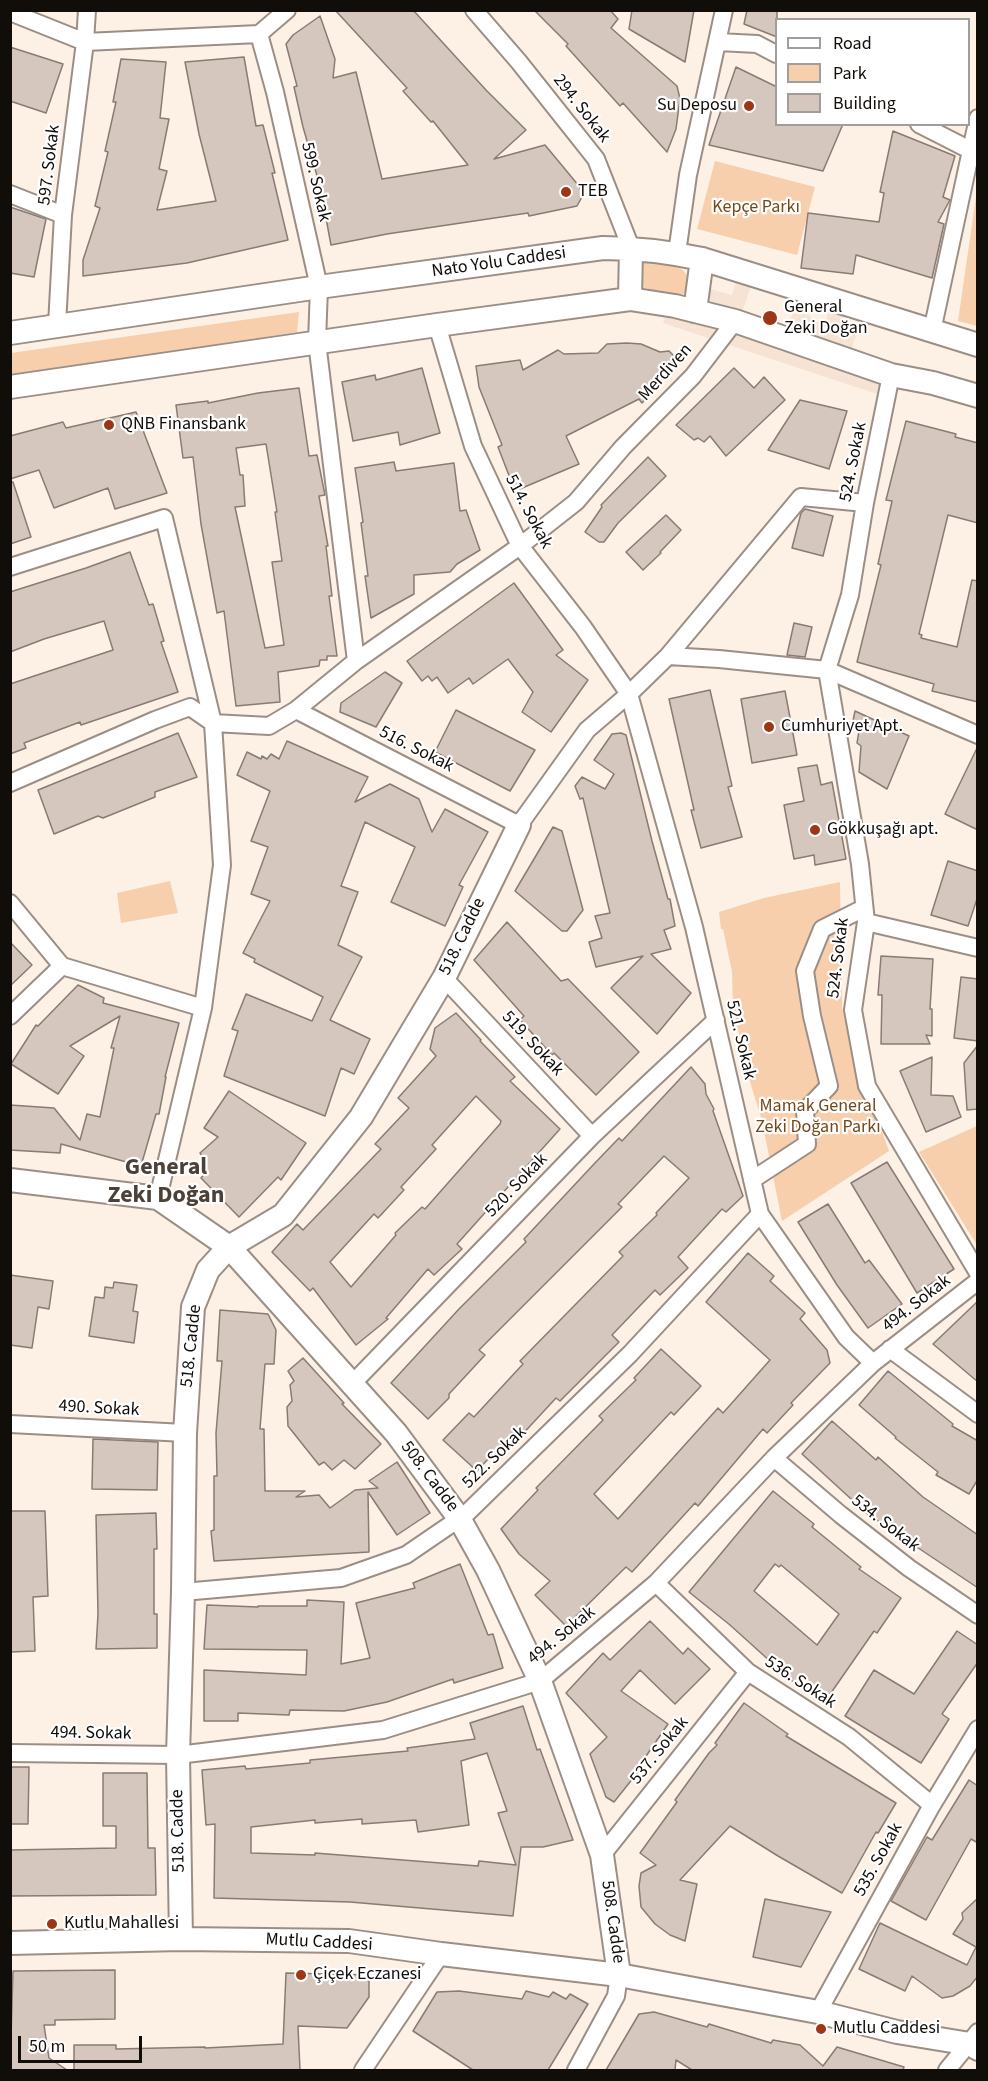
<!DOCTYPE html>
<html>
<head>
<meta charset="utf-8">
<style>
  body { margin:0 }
  #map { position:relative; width:988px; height:2081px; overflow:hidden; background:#fdf0e5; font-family:"Source Sans 3",sans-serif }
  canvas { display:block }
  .frame { position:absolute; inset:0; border:12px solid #110d09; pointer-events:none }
  .legend { position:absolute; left:775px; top:18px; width:195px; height:108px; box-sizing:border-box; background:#fff; border:2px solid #a09e9d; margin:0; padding:8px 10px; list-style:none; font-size:18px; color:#110d09 }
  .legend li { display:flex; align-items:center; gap:12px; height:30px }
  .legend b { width:30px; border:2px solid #a09e9d }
  .scale { position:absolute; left:18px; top:2036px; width:124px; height:27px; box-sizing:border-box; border:3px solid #110d09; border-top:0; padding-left:8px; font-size:18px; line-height:21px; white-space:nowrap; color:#110d09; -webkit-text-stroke:4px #fff; paint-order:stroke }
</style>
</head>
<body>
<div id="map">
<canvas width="988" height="2081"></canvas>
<div class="frame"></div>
<ul class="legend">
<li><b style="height:8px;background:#fff"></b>Road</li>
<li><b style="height:16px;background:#f7cfac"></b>Park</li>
<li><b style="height:16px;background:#d5c7be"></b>Building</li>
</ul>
<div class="scale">50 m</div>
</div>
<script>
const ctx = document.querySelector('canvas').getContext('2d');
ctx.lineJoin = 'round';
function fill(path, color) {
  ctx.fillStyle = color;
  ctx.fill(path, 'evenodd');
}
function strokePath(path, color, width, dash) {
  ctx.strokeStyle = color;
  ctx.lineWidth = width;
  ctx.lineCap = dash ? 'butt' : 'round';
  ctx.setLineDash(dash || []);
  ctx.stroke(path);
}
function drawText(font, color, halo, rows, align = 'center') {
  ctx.font = font + ' "Source Sans 3",sans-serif';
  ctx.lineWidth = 4.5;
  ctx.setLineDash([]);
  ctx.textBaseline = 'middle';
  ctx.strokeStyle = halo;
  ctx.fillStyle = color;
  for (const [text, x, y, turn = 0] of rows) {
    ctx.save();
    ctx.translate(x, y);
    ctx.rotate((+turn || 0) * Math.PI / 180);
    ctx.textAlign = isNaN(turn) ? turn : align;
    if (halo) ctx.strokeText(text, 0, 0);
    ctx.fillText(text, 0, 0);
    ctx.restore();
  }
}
fill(new Path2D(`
  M688,249L902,320L898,332L844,314L839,329L856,335L851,351L833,345L826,364L880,382L877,394L663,323L667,311L720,328L726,311L706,304L711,289L732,295L737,278L685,260ZM752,283L829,308L824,325L814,321L808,314L800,312L793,314L788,321V329L793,336L817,341L811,359L735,334Z`), '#f6e3d3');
fill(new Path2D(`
  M715,161L815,187L797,255L697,229Z
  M977,190V326L958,321Z
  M648,261C669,266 694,263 687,291L680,296L641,287L642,262Z
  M299,312L297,332L11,376V353Z
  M170,881L178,913L121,923L117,893Z
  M840,882L842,1007L854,1054L889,1151L782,1221L762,1121L751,1085L733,1009L732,972L723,929H721L719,912L764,898Z
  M977,1126V1245L919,1152Z`), '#f7cfac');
const building = new Path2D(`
  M335,10H413L486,90L526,130L494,159L545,145L579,186L583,195L577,206L529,216L528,213L387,234L331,245L320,186L303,127L294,87L297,86L286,44L293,35L320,16L335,59L333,78L356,72L382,179L468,165L433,121L431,122L403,91L407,88Z
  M534,10H610L618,19L611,28L677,86L680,99L676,129L667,152L623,103L620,106L566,46L568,44Z
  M632,10H694L685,62L629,29Z
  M747,10H777V37L744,24Z
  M10,47L63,64L46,113L10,101Z
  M244,57L256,126L263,125L275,173H272L288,240L187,263L83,276V260L100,208L95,206L108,152L105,151L116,102H113L121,59L166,62L160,118L169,119L159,169L167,171L157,210L216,201L199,134L185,62Z
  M736,67L777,87V124H843L823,171L709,145Z
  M893,131L955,156L943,197L950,200L938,222L944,224L932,278L856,255L853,274L801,268L808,213L879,222L884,193L880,192Z
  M10,207L46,219L34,277L10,273Z
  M627,343L641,344L660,352L669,351L678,360L642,403L639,399L566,436L579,464L515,491L498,447L502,445L479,387L476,366L520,360L523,370L558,350L564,354L598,353L607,344Z
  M422,368L440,433L400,445L398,432L353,441L342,382L375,375L376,380Z
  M734,368L754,388L764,377L785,400L726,456L710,436L704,442L698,438L694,440L676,425Z
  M299,388L309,456L317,455L325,495L319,496L328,546H326L332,596H329L337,656H327V660H320L319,666L278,672L280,702L236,706L224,611L217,613L201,524L193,457L183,458L176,405L208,401V403L258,393ZM266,444L277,512H275L282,561L272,562L284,645L265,648L235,507L245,506L243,475H240L236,448Z
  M800,400L847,411L829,469L768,450Z
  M136,412L167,493L115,509L108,488L54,508L39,470L10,479V436L63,422L66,428Z
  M906,421L956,434L955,437L978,443V523L948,515L919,634L922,635L921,638L957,647L972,580L978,581V702L932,691L934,684L857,662L881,565L878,564L892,501L886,500Z
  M648,457L666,476L618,523L604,542H599L585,532L602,507L601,505Z
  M394,462L396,471L454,463L460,511L466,510L480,550L457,564L450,572L414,575V594L371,618L365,576H368L361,523L363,522L355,468Z
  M13,482L31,537L10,544V483Z
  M805,509L833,516L823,556L792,548L801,513Z
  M666,515L681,530L660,552L661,553L643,570L626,552Z
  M130,552L149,605L153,604L164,641L161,642L178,692L81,725L80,722L24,743L26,748L10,754V684L113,650L104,621L44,639L10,652V592L86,568Z
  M514,583L563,650L556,655L588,680L551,732L522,712L533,692L508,659L473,684L469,678L448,693L437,677L432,681L428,676L422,681L407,661Z
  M794,623L812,627L805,657L787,655Z
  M385,672L402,683L376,727L340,712L341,703Z
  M710,690L732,786L728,787L742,837L701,848L691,810H694L669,699Z
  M785,691L797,755L752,763L741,699Z
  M456,710L535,750L510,791L435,752Z
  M855,711L909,736L887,789L859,772L861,746L857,743L859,731L852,726Z
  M178,733L197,777L155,792V797L103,818L98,816L54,834L38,790Z
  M621,733L626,735L652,841L668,899H670L675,926L664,930L671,949L651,954L691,993L657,1034L611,988L643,956L596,967L589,942L602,938L595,916L610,913L583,798L580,799L575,786L582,777L605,789L614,774L594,760L612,734Z
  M287,741L368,777L355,802L390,784L419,799L432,832L445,809L488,832L459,885L463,887L445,926L391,902L415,847L365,822L341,886L358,892L338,945L362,957L330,1020L370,1039L354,1074L341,1068L325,1116L224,1076L238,1031L232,1029L246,994L312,1021L323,997L254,962L255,959L243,953L270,901L251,894L268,847L251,841L270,791L237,775L247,752L261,759L262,756L267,759L271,754L279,759Z
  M978,746V830L945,814Z
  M817,765L821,785L832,782L846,859L815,865L814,855L794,859L784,805L804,801L798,768Z
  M553,827L562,831L583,910L567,931H562L515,891Z
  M948,861L978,871V896L968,926L931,915Z
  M507,922L561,981L568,979L639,1052L596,1095L554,1053L552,1055L520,1020L524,1016L474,960Z
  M10,942L32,965L10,986Z
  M881,956L933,959L930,1009H932V1036L926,1035L930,1044H881L882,995H878Z
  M961,977L978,979V1041L954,1038Z
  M78,985L104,998L103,1003L179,1023L165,1077H166L159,1114H156L141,1166L61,1144L60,1153L10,1150V1105L54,1108L80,1140L87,1114L100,1117L114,1048H111L120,1016L70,1046L84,1056L58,1094L11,1064L36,1025L38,1026Z
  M456,1013L481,1040L480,1041L515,1077L510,1081L560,1129L457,1244L462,1249L434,1275L428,1269L386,1318L388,1319L356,1345L313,1288L310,1291L272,1252L297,1224L303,1230L381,1149L375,1144L409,1108L398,1098L436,1056L430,1049L435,1028ZM476,1096L501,1121L500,1124L425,1209L422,1207L395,1233L396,1235L351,1287L330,1262L374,1214L378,1218L404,1190L401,1187L436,1149L432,1145Z
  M978,1045V1109L967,1110L964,1063Z
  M932,1057L931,1095L953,1096L961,1117L926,1132L900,1071Z
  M691,1067L705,1084L706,1094L714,1109L713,1111L743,1196L726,1212L722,1209L678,1257L688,1268L660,1295L655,1290L612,1335L619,1342L560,1401L556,1398L519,1438L513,1432L477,1471L443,1440L469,1413L474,1417L523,1364L520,1361L623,1256L619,1252L657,1215L656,1213L689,1178L664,1156L618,1204L622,1207L479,1350L485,1355L449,1394V1398L428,1419L391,1383L459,1309L526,1242L524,1239L594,1164L619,1138L622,1141Z
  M229,1091L306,1143L281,1180L278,1177L239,1217L201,1178L205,1173L198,1165L204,1159L200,1153L218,1137L204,1128Z
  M887,1162L954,1269L917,1293L851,1183Z
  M828,1204L865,1263L869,1260L902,1304L868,1328L837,1285L798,1222Z
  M748,1253L774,1276L770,1281L805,1313L800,1319L827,1350L830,1363L791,1403L793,1405L767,1433L763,1429L698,1506L695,1503L632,1572L626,1567L566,1626L535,1595L550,1581L519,1554L501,1529L538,1490L536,1488L603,1420L599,1416L636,1380L634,1378L661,1349L701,1386L674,1415L671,1412L594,1494L618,1519L718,1408L723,1413L770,1360L706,1302Z
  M10,1275L53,1281L49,1309L38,1307L32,1348L10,1345Z
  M114,1282L137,1285L133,1311L138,1312L134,1343L89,1336L95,1297L104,1298L105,1287L113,1288Z
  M978,1301V1382L933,1344Z
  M220,1310L268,1314L276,1330L274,1364H265L260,1429H264L265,1491H305L296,1497L319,1495L330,1508L355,1490L378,1488L369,1481L397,1462L430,1513L397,1535L368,1492L369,1552L214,1561L211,1531L214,1530V1476H217L216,1433L222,1361H217Z
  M303,1358L344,1403L342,1404L381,1444L355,1469L344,1460L332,1470L324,1462L319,1465L288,1426L287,1407L292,1401L290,1385L294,1381L288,1371Z
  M888,1371L953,1424L952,1426L978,1441V1479L969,1494L936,1475L938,1472L895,1438L896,1437L859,1405Z
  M832,1421L876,1460L878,1457L923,1497L978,1535V1588L875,1519L874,1520L802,1454Z
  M93,1439L158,1442L157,1490L92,1489Z
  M773,1491L814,1524L812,1527L861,1567L859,1569L901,1598L877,1633L874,1631L824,1703L792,1681L730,1625L689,1592ZM775,1564L779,1567L781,1565L839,1614L817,1645L754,1591Z
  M10,1511H45L48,1596L33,1597L35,1651L10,1652Z
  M156,1513L157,1549H154V1614H157V1648L96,1649L98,1614L96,1515Z
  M460,1564L488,1635L493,1634L503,1668L454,1683L453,1679L387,1702L344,1711L290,1710L289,1715L238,1713V1721H204V1670L306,1675L307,1650L204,1649L207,1605L258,1607V1606H307V1600L344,1602L341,1664L370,1658L356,1603L415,1588L413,1583Z
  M650,1621L683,1654L688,1648L710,1669L675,1704L640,1670L621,1691L668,1724L640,1765L642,1767L614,1802L606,1797L590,1754L607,1737L566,1693L603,1653L610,1660Z
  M957,1631L978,1645V1662L942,1714L949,1719L921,1763L845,1716L874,1670L914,1694Z
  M744,1703L788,1734L786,1736L896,1803L878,1833L876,1832L842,1893L778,1856L730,1826L680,1880L697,1884L685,1941L670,1935L655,1924L641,1907L639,1886L641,1873L656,1865L640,1853L677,1802L675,1800L709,1753L717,1745L715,1743Z
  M523,1706L537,1750L540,1749L573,1840L543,1847H521L513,1916L350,1902L214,1898L215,1824L206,1825L202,1770L245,1766L246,1769L310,1763V1760L408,1751L407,1748L475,1739L470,1723ZM487,1753L507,1811L498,1813L516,1865L479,1861L478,1866L315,1853V1855L251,1853V1827L315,1820V1823L362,1819V1824L416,1820L418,1832L469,1825L461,1761Z
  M10,1767H29L28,1824H10Z
  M103,1773H147L148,1848H155L156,1895L10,1896V1850L116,1848V1826H103Z
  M969,1780L978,1786V1843L971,1839L926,1920L891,1901L927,1837L932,1840Z
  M978,1898V1976L970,1986L953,1996L942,1998L912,1976L905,1991L859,1969L880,1923L967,1965L976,1947L953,1934L963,1919L962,1913Z
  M765,1899L831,1912L801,1967L753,1957Z
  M115,1970V2019L55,2020V2025H44L49,2058L67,2070H10L13,1971Z
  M286,1973L369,1975V1997L347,2028L298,2026L300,2070H74V2045H116V2049L205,2047V2048L283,2044Z
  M459,1991L522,1999L526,1991L549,1997L553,1992L566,1999L570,1994L588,2004L548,2070H473L413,2031L437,1992Z
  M654,2012L707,2027L709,2024L771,2043L773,2040L800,2045L823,2066L837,2047L904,2067L903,2070H692L676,2060L675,2070H606L639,2014Z`);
fill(building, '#d5c7be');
strokePath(building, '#887b73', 1.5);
const street = new Path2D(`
  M474,10L519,62L596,159L631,248
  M10,12L85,42L259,34L287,10
  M259,34L275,92L319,287L317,342L356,661
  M718,42L757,44L776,54
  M919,124L970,150
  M10,194L63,215
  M677,253L688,175L724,10
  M57,325L63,215L85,42L87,10
  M437,325L473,446L520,546L583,627L629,694L694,927L760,1214L846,1337L873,1363
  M932,331L978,118
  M891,375L865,503L850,595L827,670L860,864L866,922L853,1010L867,1086L978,1273
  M10,567L164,518L213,723L222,865L203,1008L158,1198
  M668,656L801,497L865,503
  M296,710L519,825L587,730L629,694L668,656L719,659L827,670L978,735
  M10,783L155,720L190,707L213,723L269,726L296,710L356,661L520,546L576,502L623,447L693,376L735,321
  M10,903L62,966L203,1008
  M866,922L978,948
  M444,978L592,1136
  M10,1016L62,966
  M752,1180L807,1144L805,1111L829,1086L812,1016L805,971L822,929L864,908
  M890,1349L978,1414
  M352,1384L592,1136L716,1020
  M10,1424L185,1433
  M774,1458L841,1515L909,1568L978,1615
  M656,1583L748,1672L849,1737L932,1805
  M183,1592L341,1578L406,1555L466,1514L630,1354L760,1214
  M10,1753L178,1755L383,1730L540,1681L656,1583L774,1458L873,1363L978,1281
  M602,1855L748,1672
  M818,2012L932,1805L978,1729
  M363,2070L441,1954
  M576,2070L616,1996L619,1975
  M947,2070L978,2032`);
const secondary = new Path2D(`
  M630,299L631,248
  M695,311L702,259
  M10,333L319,287L603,248C637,248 669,252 702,259L978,345
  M10,387L437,325L630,299L675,306L735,321L891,375L933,383L978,396
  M10,1180L158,1198L229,1247L396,1433L459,1518L488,1570L540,1681L602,1855L619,1975
  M181,1939L178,1755L183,1592L185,1433L193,1307L208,1270L229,1247L283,1215L361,1117L444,978L519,825
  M10,1943L181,1939L349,1941L441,1954L619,1975L818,2012L897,2032L970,2044L978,2049`);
strokePath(street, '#9b8f85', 20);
strokePath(secondary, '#9b8f85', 26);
strokePath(street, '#fff', 16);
strokePath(secondary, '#fff', 22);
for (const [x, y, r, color] of [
  [749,106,6,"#9d3614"],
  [566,192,6,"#9d3614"],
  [770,318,8,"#9d3614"],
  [109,425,6,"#9d3614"],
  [769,727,6,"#9d3614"],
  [815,830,6,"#9d3614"],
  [52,1924,6,"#9d3614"],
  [301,1975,6,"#9d3614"],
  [821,2029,6,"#9d3614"]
]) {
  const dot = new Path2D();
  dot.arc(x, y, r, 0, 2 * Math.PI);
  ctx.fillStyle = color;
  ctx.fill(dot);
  strokePath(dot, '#fff', 2);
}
drawText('18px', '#110d09', '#fff', [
  ["Su Deposu",737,106,"right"],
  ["TEB",578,192],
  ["General",784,308],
  ["Zeki Doğan",784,329],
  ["QNB Finansbank",121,425],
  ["Cumhuriyet Apt.",781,727],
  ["Gökkuşağı apt.",827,830],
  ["Kutlu Mahallesi",64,1924],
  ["Çiçek Eczanesi",313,1975],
  ["Mutlu Caddesi",833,2029]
], 'left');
drawText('18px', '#110d09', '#fff', [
  ["294. Sokak",581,109,52],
  ["597. Sokak",50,165,-83],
  ["599. Sokak",315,182,77],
  ["Nato Yolu Caddesi",499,263,-8],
  ["Merdiven",666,373,-48],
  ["524. Sokak",854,462,-79],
  ["514. Sokak",528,512,62],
  ["516. Sokak",416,750,27],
  ["518. Cadde",463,937,-64],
  ["524. Sokak",839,958,-83],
  ["521. Sokak",740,1040,77],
  ["519. Sokak",532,1044,47],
  ["520. Sokak",517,1186,-46],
  ["494. Sokak",917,1304,-38],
  ["518. Cadde",192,1346,-84],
  ["490. Sokak",99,1409,3],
  ["522. Sokak",495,1458,-44],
  ["508. Cadde",429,1477,53],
  ["534. Sokak",885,1524,38],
  ["494. Sokak",562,1636,-39],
  ["536. Sokak",800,1683,33],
  ["494. Sokak",91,1734,1],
  ["537. Sokak",660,1751,-51],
  ["518. Cadde",179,1831,-91],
  ["535. Sokak",879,1860,-61],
  ["508. Cadde",612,1922,82],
  ["Mutlu Caddesi",319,1943,3]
]);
drawText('18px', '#73481a', '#fff', [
  ["Kepçe Parkı",756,208],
  ["Mamak General",818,1107],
  ["Zeki Doğan Parkı",818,1128]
]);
drawText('bold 24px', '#4c4138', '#fff', [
  ["General",166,1169],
  ["Zeki Doğan",166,1197]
]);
</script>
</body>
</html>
